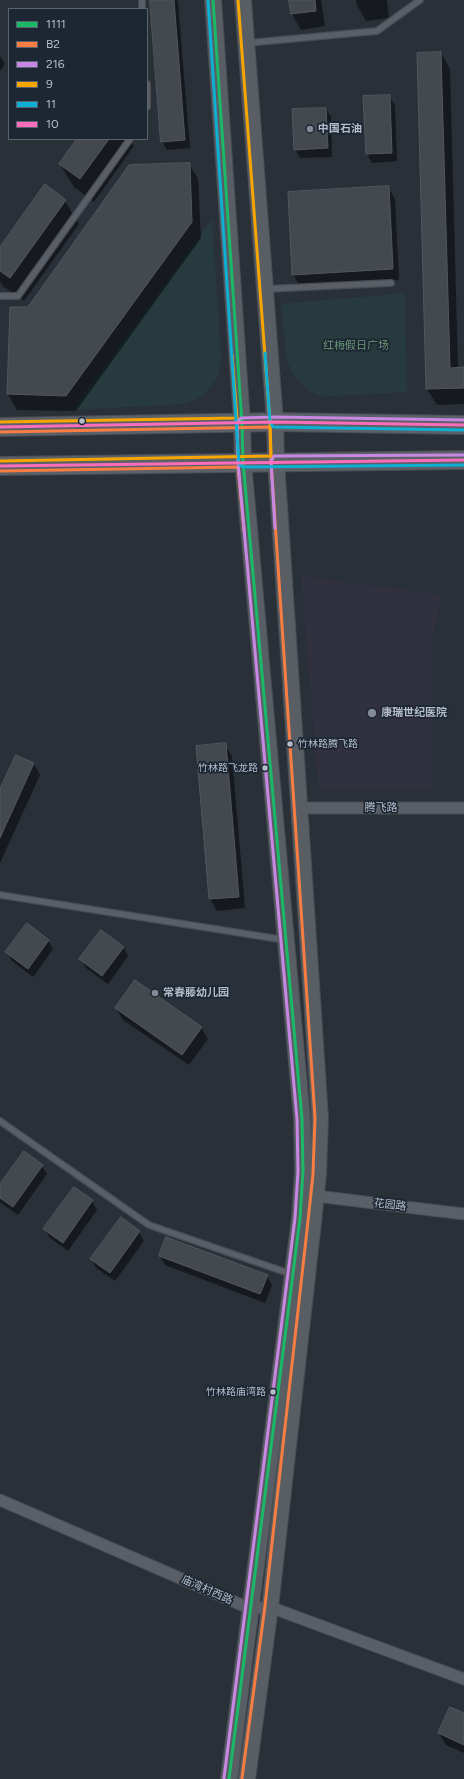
<!DOCTYPE html>
<html>
<head>
<meta charset="utf-8">
<style>
  body { margin:0 }
  #map { position:relative; width:464px; height:1779px; overflow:hidden; background:#2a3038; font-family:Figtree,sans-serif }
  canvas { display:block }
  .legend { position:absolute; left:8px; top:8px; width:140px; height:132px; box-sizing:border-box; background:#1d2633; border:1px solid #59626f; margin:0; padding:5px 7px; list-style:none; font-size:12px; color:#b4bcc9 }
  .legend li { display:flex; align-items:center; gap:8px; height:20px }
  .legend b { width:20px; border:1px solid #59626f }
</style>
</head>
<body>
<div id="map">
<canvas width="464" height="1779"></canvas>
<ul class="legend">
<li><b style="height:5px;background:#1ab867"></b>1111</li>
<li><b style="height:5px;background:#f77d43"></b>B2</li>
<li><b style="height:5px;background:#c787e3"></b>216</li>
<li><b style="height:5px;background:#f7a600"></b>9</li>
<li><b style="height:5px;background:#0dafd3"></b>11</li>
<li><b style="height:5px;background:#fb6dba"></b>10</li>
</ul>
</div>
<script>
const ctx = document.querySelector('canvas').getContext('2d');
ctx.lineJoin = 'round';
function fill(path, color) {
  ctx.fillStyle = color;
  ctx.fill(path, 'evenodd');
}
function strokePath(path, color, width, dash) {
  ctx.strokeStyle = color;
  ctx.lineWidth = width;
  ctx.lineCap = dash ? 'butt' : 'round';
  ctx.setLineDash(dash || []);
  ctx.stroke(path);
}
function drawText(font, color, halo, rows, align = 'center') {
  ctx.font = font + ' Figtree,"Noto Sans SC",sans-serif';
  ctx.lineWidth = 3.5;
  ctx.setLineDash([]);
  ctx.textBaseline = 'middle';
  ctx.strokeStyle = halo;
  ctx.fillStyle = color;
  for (const [text, x, y, turn = 0] of rows) {
    ctx.save();
    ctx.translate(x, y);
    ctx.rotate((+turn || 0) * Math.PI / 180);
    ctx.textAlign = isNaN(turn) ? turn : align;
    if (halo) ctx.strokeText(text, 0, 0);
    ctx.fillText(text, 0, 0);
    ctx.restore();
  }
}
fill(new Path2D(`
  M301,576L442,595L433,635L432,790H319Z`), '#31303e');
fill(new Path2D(`
  M212,219L221,358L217,379L203,396L185,404L72,410Z
  M405,293L407,392L331,396L316,395L303,386L294,375L287,362L281,304Z`), '#273a3e');
fill(new Path2D(`
  M151,0H177L178,2L190,148L167,150L162,141Z
  M290,0H321L325,26L301,30L292,14Z
  M356,0H387L389,18L366,21L357,5Z
  M441,53L450,69L458,368H464V404L437,405L427,389Z
  M0,56L5,64L0,71Z
  M389,96L395,105L397,161L372,163L367,154Z
  M326,109L331,117L332,157L300,158L295,149Z
  M78,139H130L134,146L94,202L74,187L60,164Z
  M189,164L198,179L201,238L76,411L17,410L8,394L28,308Z
  M388,187L395,199L399,280L300,286L293,275Z
  M65,201L79,224L24,301L3,286L0,281V248Z
  M225,745L232,756L245,908L217,911L210,899L197,747Z
  M34,764L40,775L0,863V791Z
  M48,940L53,949L33,977L12,961L7,952Z
  M123,947L128,956L108,984L86,968L81,959Z
  M116,1008L201,1027L208,1039L189,1065L123,1020Z
  M42,1166L47,1174L18,1215L0,1202V1186Z
  M92,1201L97,1210L68,1251L50,1238L44,1229Z
  M139,1232L144,1241L115,1281L96,1268L91,1259Z
  M166,1239L267,1276L272,1285L265,1303L165,1265L160,1256Z
  M464,1714V1753L446,1745L439,1733Z`), '#0007');
const building = new Path2D(`
  M150,0H174L185,140L161,142Z
  M289,0H315L316,11L291,14Z
  M441,52L450,368L464,367V388L426,389L417,53Z
  M390,95L392,153L366,154L363,96Z
  M326,108L328,148L294,150L292,109Z
  M77,139H109L80,179L59,164Z
  M190,163L192,222L66,396L7,394L10,307H28L129,165Z
  M45,184L66,200L10,278L0,271V247Z
  M389,186L393,269L292,275L288,192Z
  M226,743L239,897L209,899L196,746Z
  M16,755L34,763L0,838V789Z
  M27,923L49,940L28,969L5,952Z
  M101,930L124,947L102,976L79,959Z
  M135,980L202,1027L182,1055L115,1008Z
  M24,1151L43,1165L13,1207L0,1198V1184Z
  M74,1187L93,1200L63,1243L43,1229Z
  M121,1217L140,1231L110,1273L90,1259Z
  M166,1237L268,1275L260,1294L159,1256Z
  M450,1707L464,1713V1745L438,1733Z`);
fill(building, '#444950');
strokePath(building, '#52575f', 1);
const service = new Path2D(`
  M142,0V9
  M247,43L377,31L420,0
  M147,84V107
  M266,289L391,283
  M0,296H18L130,139
  M0,895L285,940
  M0,1121L149,1225L291,1274`);
const minor = new Path2D(`
  M298,808H464
  M316,1196L464,1214
  M0,1500L251,1609L270,1607L464,1679`);
const secondary = new Path2D(`
  M213,0L242,423L243,462L302,1119L303,1171L300,1218L229,1779
  M243,0L275,422L276,461L320,1118L318,1174L313,1222L270,1607L247,1779`);
const primary = new Path2D(`
  M0,427L275,422L464,425
  M0,466L464,460`);
strokePath(service, '#484c53', 8);
strokePath(minor, '#484c53', 13);
strokePath(secondary, '#484c53', 18);
strokePath(primary, '#484c55', 20);
strokePath(service, '#5a5e66', 5.5);
strokePath(minor, '#5a5e66', 11);
strokePath(secondary, '#595d64', 16);
strokePath(primary, '#5c6168', 18);
strokePath(new Path2D(`
  M213,0L242,423L243,462L302,1119L303,1171L300,1218L229,1779`), '#1ab867', 3);
strokePath(new Path2D(`
  M0,432L270,427L271,461L315,1118L313,1174L308,1221L265,1606L242,1778
  M0,471L238,467L244,530`), '#f77d43', 3);
strokePath(new Path2D(`
  M275,528L271,461L274,456L464,455
  M224,1778L295,1218L298,1171L297,1119L238,462L237,422L241,418L275,417L464,420`), '#c787e3', 3);
strokePath(new Path2D(`
  M0,422L237,418L232,355
  M0,461L271,456L270,422L238,0`), '#f7a600', 3);
strokePath(new Path2D(`
  M208,0L239,464L243,467L464,465
  M265,353L270,422L273,427L464,430`), '#0dafd3', 3);
strokePath(new Path2D(`
  M0,427L275,422L464,425
  M0,466L464,460`), '#fb6dba', 3);
for (const [x, y, r, color] of [
  [310,129,4,"#848b96"],
  [82,421,3.5,"#b4bcc9"],
  [372,713,5,"#848b96"],
  [290,744,3.5,"#b4bcc9"],
  [265,768,3.5,"#b4bcc9"],
  [155,993,4,"#848b96"],
  [273,1392,3.5,"#b4bcc9"]
]) {
  const dot = new Path2D();
  dot.arc(x, y, r, 0, 2 * Math.PI);
  ctx.fillStyle = color;
  ctx.fill(dot);
  strokePath(dot, '#1d2633', 1.5);
}
drawText('10px', '#b4bcc9', '#1d2633', [
  ["竹林路腾飞路",298,744,"left"],
  ["竹林路飞龙路",258,768],
  ["竹林路庙湾路",266,1392]
], 'right');
drawText('bold 11px', '#b4bcc9', '#1d2633', [
  ["中国石油",318,129],
  ["康瑞世纪医院",381,713],
  ["常春藤幼儿园",163,993]
], 'left');
drawText('11px', '#6b9a76', '#1d2633', [
  ["红梅假日广场",356,346]
]);
drawText('11px', '#b4bcc9', '#1d2633', [
  ["腾飞路",381,808],
  ["花园路",390,1205,7],
  ["庙湾村西路",207,1590,24]
]);
</script>
</body>
</html>
